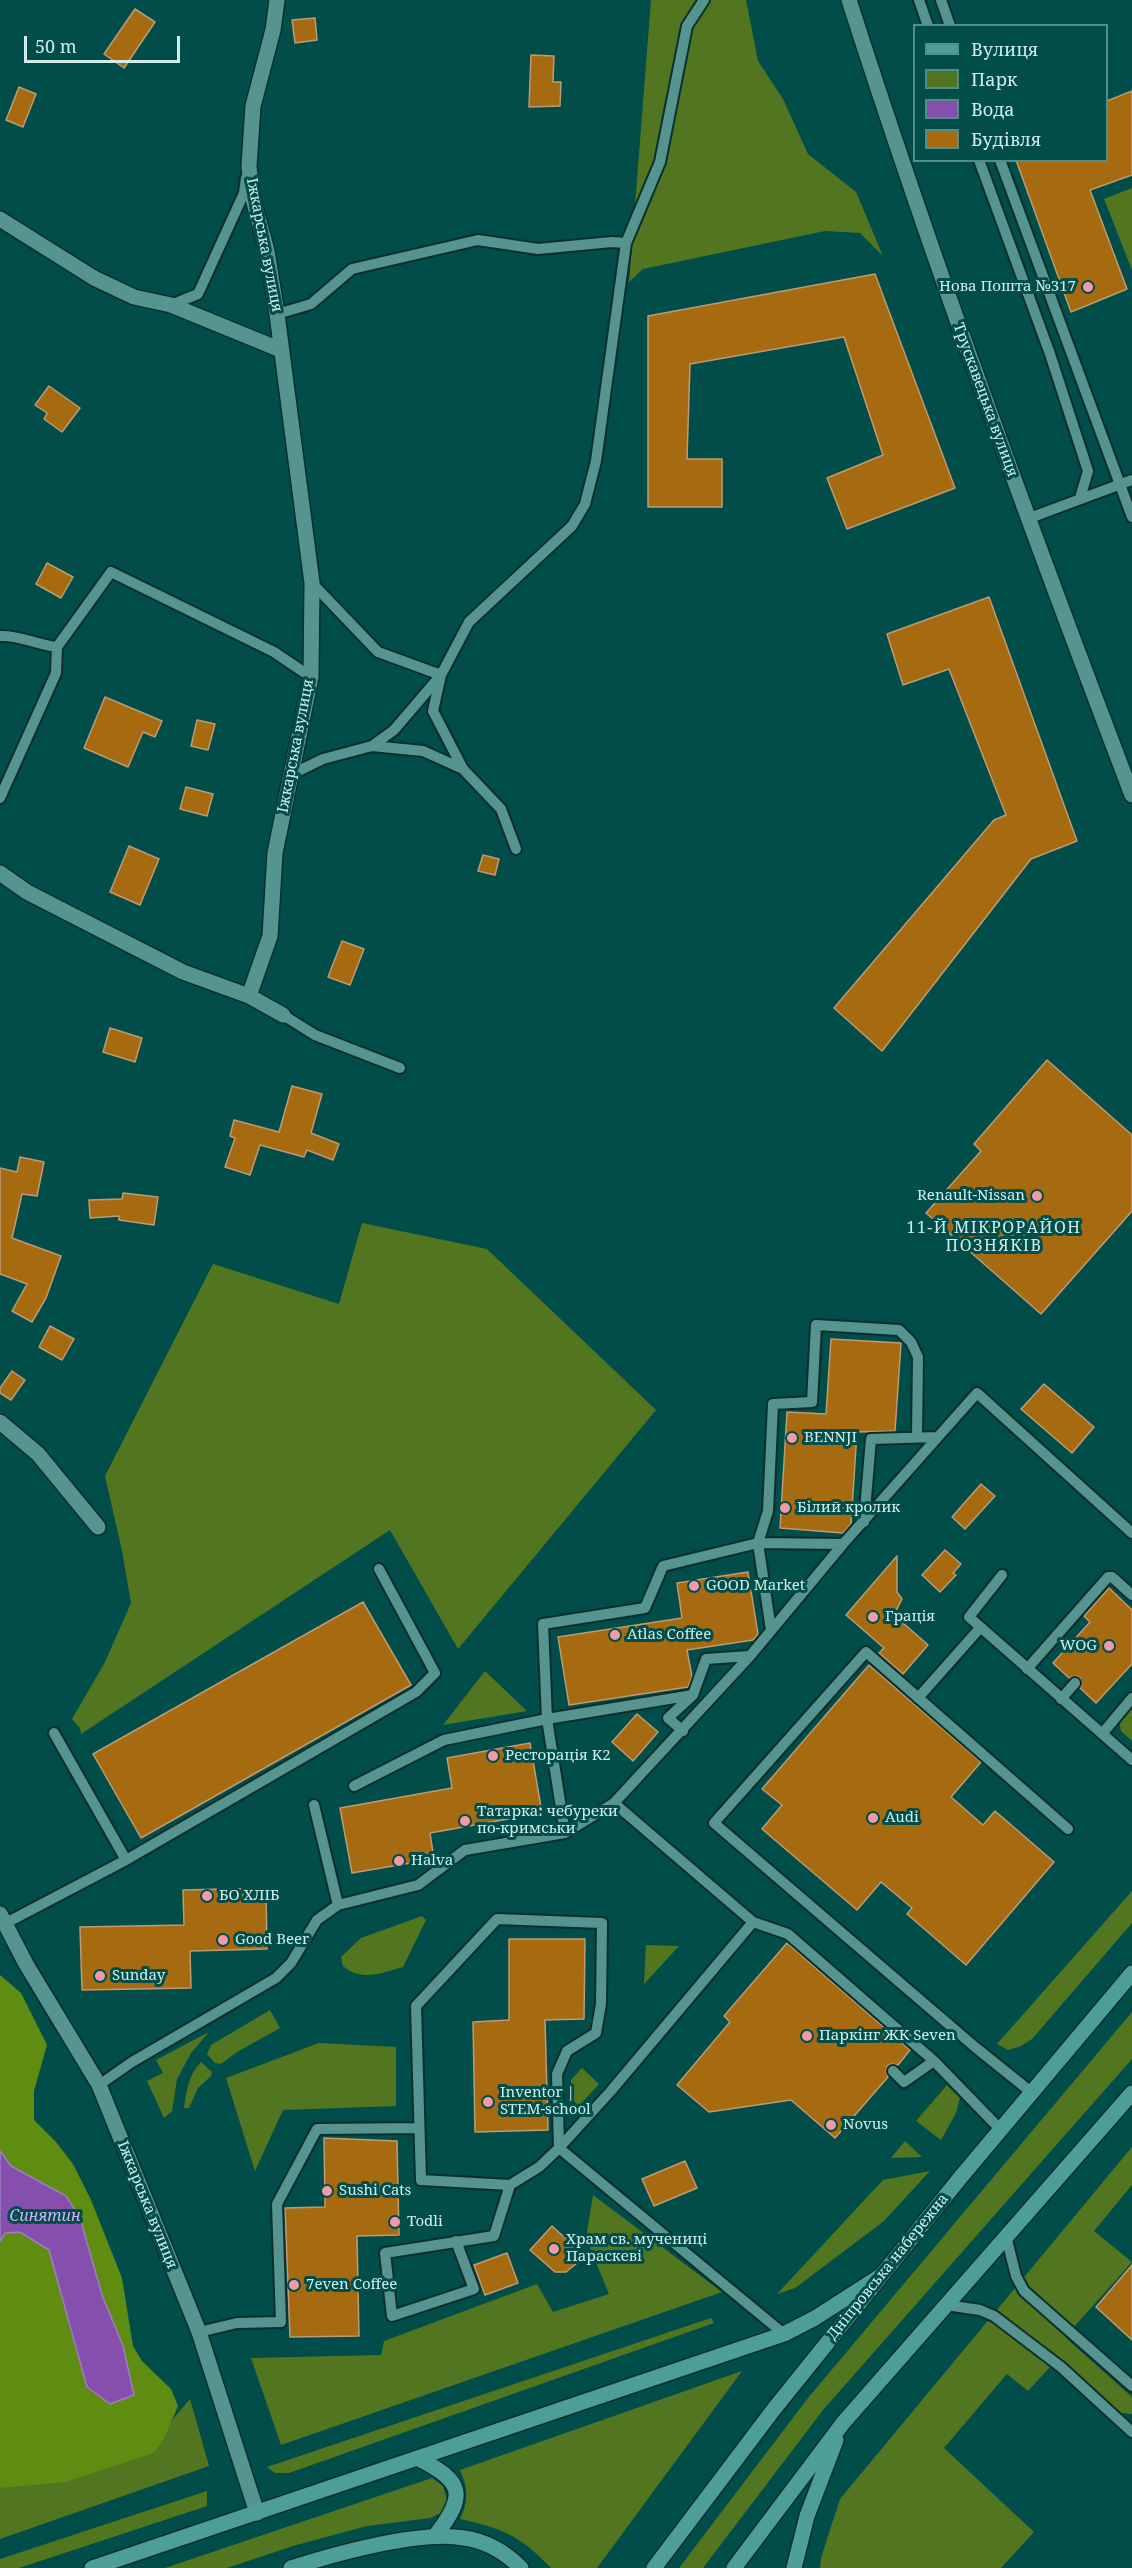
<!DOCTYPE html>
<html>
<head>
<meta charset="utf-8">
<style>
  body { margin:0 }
  #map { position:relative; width:1132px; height:2568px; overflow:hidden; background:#004d4a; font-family:"Noto Serif",serif }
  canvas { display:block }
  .legend { position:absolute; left:913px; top:24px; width:195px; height:138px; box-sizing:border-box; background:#004d4a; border:2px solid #538d8a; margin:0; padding:8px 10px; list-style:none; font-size:18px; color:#cfeeeb }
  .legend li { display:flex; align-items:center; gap:12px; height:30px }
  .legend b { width:30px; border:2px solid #538d8a }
  .scale { position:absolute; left:24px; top:36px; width:156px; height:27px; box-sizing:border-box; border:3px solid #cfeeeb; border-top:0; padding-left:8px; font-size:18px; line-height:21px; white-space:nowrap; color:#cfeeeb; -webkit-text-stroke:4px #004d4a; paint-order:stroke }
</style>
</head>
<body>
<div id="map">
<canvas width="1132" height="2568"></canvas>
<ul class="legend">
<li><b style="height:8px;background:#4d9e99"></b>Вулиця</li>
<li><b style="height:16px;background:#527620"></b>Парк</li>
<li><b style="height:16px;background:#864fad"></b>Вода</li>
<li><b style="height:16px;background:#a66b11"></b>Будівля</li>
</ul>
<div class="scale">50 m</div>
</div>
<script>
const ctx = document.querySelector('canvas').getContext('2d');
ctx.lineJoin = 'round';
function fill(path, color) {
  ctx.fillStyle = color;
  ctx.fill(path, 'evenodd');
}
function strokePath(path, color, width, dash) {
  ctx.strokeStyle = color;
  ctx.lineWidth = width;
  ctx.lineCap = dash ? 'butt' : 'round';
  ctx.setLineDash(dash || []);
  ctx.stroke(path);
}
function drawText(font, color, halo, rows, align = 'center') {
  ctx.font = font + ' "Noto Serif",serif';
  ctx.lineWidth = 6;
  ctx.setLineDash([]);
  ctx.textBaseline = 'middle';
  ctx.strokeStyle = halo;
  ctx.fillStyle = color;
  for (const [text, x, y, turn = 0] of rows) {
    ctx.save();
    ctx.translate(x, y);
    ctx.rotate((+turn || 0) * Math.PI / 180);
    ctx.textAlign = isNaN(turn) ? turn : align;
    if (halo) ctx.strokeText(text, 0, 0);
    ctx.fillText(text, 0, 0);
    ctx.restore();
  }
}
fill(new Path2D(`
  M651,0H746L758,61L783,99L808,154L856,192L883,256L860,233L825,231L643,269L629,282Z
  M1132,188V270L1104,199Z
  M362,1223L487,1249L656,1410L458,1649L390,1530L81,1734L80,1728L72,1719L105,1662L131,1603L122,1551L105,1476L213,1264L339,1304Z
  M485,1671L527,1711L443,1725Z
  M1132,1704V1741L1121,1731L1119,1719Z
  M1132,1891V1923L1032,2039L1021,2046L1008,2050L997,2044Z
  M422,1916L426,1920L403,1967C382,1973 361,1982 343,1966L341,1957L361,1938Z
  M646,1945L679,1946L644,1984Z
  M270,2010L280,2028L237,2052L221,2064L215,2063L207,2054L211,2045Z
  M1132,2012V2059L823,2410L703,2568H679L808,2398Z
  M209,2032L191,2053L177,2079L172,2111L164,2118L147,2081L163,2073L156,2060Z
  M319,2043L396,2047V2106L283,2110L255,2171L226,2078Z
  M201,2062L212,2072L211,2076L198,2088L189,2108H184C186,2091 189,2074 201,2062Z
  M582,2068L599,2084L579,2106L571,2098V2080Z
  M947,2085L960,2098L956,2113L941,2140L916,2121Z
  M905,2141L922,2157L891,2158Z
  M1132,2147V2185L1094,2231L1132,2262L1065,2337L1132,2397V2414L1121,2413L1051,2354L1050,2367L1028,2391L1007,2374L944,2448L1034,2532L1001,2568H820L821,2558L840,2499Z
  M930,2171L884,2221L795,2288L777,2294L883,2180Z
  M593,2195L722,2292L281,2445L251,2358L381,2355L384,2341L537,2284L553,2312L609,2294L586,2238Z
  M711,2318L714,2323L289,2473H275L267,2467Z
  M742,2371L597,2568H551C519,2535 504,2529 460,2519C469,2501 468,2488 460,2470Z
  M190,2399L209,2466L0,2539V2488L154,2453L173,2419Z
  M432,2478L443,2486L447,2500L441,2513L430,2518L367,2526L293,2546L227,2568H165Z
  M207,2491V2506L19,2568H0V2559Z`), '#527620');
fill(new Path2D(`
  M0,1975L21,1993L47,2045L34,2091V2120L56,2142L73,2164L91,2200L122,2278L133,2346L142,2361L171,2389L178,2406L164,2439L154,2453L65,2482L0,2488V2242L5,2233L19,2232L49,2250L78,2357L110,2404L134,2395L123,2346L102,2295L34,2180L11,2166L0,2151Z`), '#5f8d11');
const water = new Path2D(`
  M0,2151L11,2166L66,2196L80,2218L102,2295L123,2346L134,2395L110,2404L87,2387L49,2250L20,2232L5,2233L0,2242Z`);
fill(water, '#864fad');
strokePath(water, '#9c7fc0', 1.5);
const building = new Path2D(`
  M135,9L155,22L124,68L104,54Z
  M315,18L317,40L295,43L292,20Z
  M531,55L554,56L553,82H561L560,106L529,107Z
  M19,87L36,94L23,127L6,120Z
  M1132,91V175L1090,190L1127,289L1071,312L1016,160H1107V101Z
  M875,274L955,488L847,529L827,478L883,455L844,337L690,364L687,459H722V507H648V316Z
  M49,386L80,408L62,432L44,419L47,413L35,405Z
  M47,563L73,577L61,598L36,584Z
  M989,597L1077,841L1031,859L882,1051L834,1008L994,820L1006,815L949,669L903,685L887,634Z
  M105,697L162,721L155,737L143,732L128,767L84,748Z
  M197,720L215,724L208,750L191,746Z
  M186,787L213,794L207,816L180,809Z
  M129,846L159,859L140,905L110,892Z
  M483,855L499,859L495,875L478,871Z
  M342,941L364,949L350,985L328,977Z
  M110,1028L142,1038L135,1062L103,1052Z
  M1047,1060L1132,1135V1211L1041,1314L926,1213L981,1151L974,1144Z
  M292,1086L322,1094L311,1133L339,1144L333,1160L307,1150L304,1157L260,1145L250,1175L225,1167L235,1138L230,1136L234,1120L279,1132Z
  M20,1157L44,1162L37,1196L22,1194L12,1238L61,1256L46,1298L32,1322L12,1311L27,1284L0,1274V1168L17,1172Z
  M123,1193L158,1197L154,1225L119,1220V1216L90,1218L89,1200L122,1199Z
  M50,1326L74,1339L62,1360L39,1347Z
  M831,1339L901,1343L895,1431L857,1432L851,1524L843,1533L780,1528L787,1412L826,1414Z
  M12,1371L25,1380L11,1400L0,1393V1388Z
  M1044,1384L1094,1427L1072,1453L1021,1409Z
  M981,1484L995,1496L965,1529L952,1517Z
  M945,1550L961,1564L953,1573L956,1575L940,1592L922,1575Z
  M897,1556V1592L902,1599L894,1615L928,1645L903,1674L879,1653L884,1648L846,1615Z
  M748,1572L758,1634L753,1640L687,1650L692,1677L688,1687L569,1705L558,1637L682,1618L677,1583Z
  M1109,1588L1132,1610V1664L1096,1703L1080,1688L1082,1684L1080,1678L1076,1676L1069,1678L1053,1663L1090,1622L1084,1616Z
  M363,1602L411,1685L141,1838L93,1754Z
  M869,1665L981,1762L951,1797L983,1825L995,1811L1054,1862L966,1965L907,1914L912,1908L881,1882L857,1910L762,1829L782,1805L762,1789Z
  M637,1714L658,1732L633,1761L612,1742Z
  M530,1743L542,1813L430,1833L434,1859L352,1873L340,1808L452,1788L447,1758Z
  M266,1888L267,1949L190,1951L191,1988L82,1990L80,1927L184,1925L183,1890Z
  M509,1939H585L584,2019L545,2020L548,2130L475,2132L473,2022L509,2020Z
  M787,1943L910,2050L898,2065L892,2064L887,2066L886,2072L888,2077L835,2138L791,2100L709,2112L677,2085L730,2022L724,2016Z
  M324,2138L397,2141L399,2235L357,2236L359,2336L290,2337L285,2208L325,2207Z
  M685,2161L697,2188L654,2206L642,2179Z
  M552,2226L576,2248V2264L566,2272H555L530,2250Z
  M507,2253L518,2283L485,2295L474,2265Z
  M1132,2265V2340L1096,2307Z`);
fill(building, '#a66b11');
strokePath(building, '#bd9b75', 1.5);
const lane = new Path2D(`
  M919,0L928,26
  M941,0L950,26
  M979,160L1050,354L1088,471L1080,498
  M1000,160L1132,517
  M171,305L198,294L244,193L246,178
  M277,314L311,304L352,269L478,240L538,249L612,242L626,243
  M1027,519L1132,480
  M312,583L378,652L441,675L433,711L463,769
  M0,636C20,635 37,645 57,647
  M372,746L423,751L463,769L501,809L516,849
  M290,775L323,759L372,746L394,730L441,675L469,622L572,526L585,504L596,461L626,243L660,162L687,26L704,0
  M0,798L56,673L57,647L111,572L274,652L311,677
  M283,1015L315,1035L400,1068
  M864,1522L871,1439L937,1437
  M1002,1575L969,1617L1132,1760
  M771,1630L758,1543L843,1544
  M1027,1669L1108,1577H1112L1132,1595
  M693,1695L547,1719L543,1624L645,1608L663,1566L758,1543L768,1511L773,1404L812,1402L816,1325L899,1330L911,1342L918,1357L917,1436
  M918,1698L980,1628
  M1061,1699L1075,1683
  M683,1731L668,1718L693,1695L706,1659L750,1656
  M1102,1734L1132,1698
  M354,1786L444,1740L547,1719L565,1833L614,1803
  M314,1805L338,1905
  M126,1860L416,1692L435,1673L379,1569
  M497,1919L602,1923L601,2004L596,2033L567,2051L557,2074L559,2148L539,2167L510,2185L421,2180L416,2006Z
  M753,1922L788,1934L934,2061L1000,2129
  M6,1923L126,1860L54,1733
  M893,2071L904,2082L934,2061
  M99,2085L132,2062L276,1978L291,1963L317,1920L338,1905L418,1885L465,1850L565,1833
  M1031,2092L975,2047L714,1823L866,1652L1068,1829
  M1006,2236L1016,2276L1024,2291L1132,2386
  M456,2241L474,2289L392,2316L385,2253L494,2236L510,2185
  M946,2305L980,2310L994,2316L1061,2367L1132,2432
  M199,2332L237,2323L281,2322L277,2204L317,2129L419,2128
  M784,2334L559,2148L610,2092L753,1922L614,1803L750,1656L843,1544L977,1393L1132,1533`);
const street = new Path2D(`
  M849,0C935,268 1032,532 1132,795
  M0,219L94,278L134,297L171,305L281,350
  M0,873L27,892L183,972L249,996L283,1015
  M249,996L270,936L275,853L311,677L312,583L277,314L267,251L252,195L249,166L253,106L273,30L277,0
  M0,1422L38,1454L98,1527
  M0,1914L26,1964L99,2085L199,2332L257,2513`);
const secondary = new Path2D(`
  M417,2458C464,2481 467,2495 435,2536
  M92,2568L784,2334L815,2318L882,2275
  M291,2568C334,2554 420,2530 464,2538C486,2541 506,2553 521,2568
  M654,2568L774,2409L960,2178L1132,1973
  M734,2568L843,2423L1132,2093
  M794,2568L807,2516L836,2440`);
strokePath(lane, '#0c2f2d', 14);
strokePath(street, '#0c2f2d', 18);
strokePath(secondary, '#0c2f2d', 18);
strokePath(lane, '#55948f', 10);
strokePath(street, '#55948f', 15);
strokePath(secondary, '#4d9e99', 15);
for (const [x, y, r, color] of [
  [1088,287,6,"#f39aa8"],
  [1037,1196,6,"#f39aa8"],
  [792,1438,6,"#f39aa8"],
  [785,1508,6,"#f39aa8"],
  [694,1586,6,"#f39aa8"],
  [873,1617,6,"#f39aa8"],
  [615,1635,6,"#f39aa8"],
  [1109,1646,6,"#f39aa8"],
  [493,1756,6,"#f39aa8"],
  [873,1818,6,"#f39aa8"],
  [465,1821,6,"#f39aa8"],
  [399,1861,6,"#f39aa8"],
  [207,1896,6,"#f39aa8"],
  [223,1940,6,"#f39aa8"],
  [100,1976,6,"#f39aa8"],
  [807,2036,6,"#f39aa8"],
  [488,2102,6,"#f39aa8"],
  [831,2125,6,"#f39aa8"],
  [327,2191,6,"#f39aa8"],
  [395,2222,6,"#f39aa8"],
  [554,2249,6,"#f39aa8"],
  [294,2285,6,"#f39aa8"]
]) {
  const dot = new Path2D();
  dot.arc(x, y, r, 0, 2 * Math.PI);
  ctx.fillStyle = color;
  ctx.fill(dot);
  strokePath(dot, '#004d4a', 2);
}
drawText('15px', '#cfeeeb', '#004d4a', [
  ["Іжкарська вулиця",264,245,79],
  ["Трускавецька вулиця",985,400,70],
  ["Іжкарська вулиця",296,746,-79],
  ["Іжкарська вулиця",147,2205,68],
  ["Дніпровська набережна",888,2267,-51]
]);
drawText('15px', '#cfeeeb', '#004d4a', [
  ["Нова Пошта №317",1076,287,"right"],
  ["Renault-Nissan",1025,1196,"right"],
  ["BENNJI",804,1438],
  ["Білий кролик",797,1508],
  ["GOOD Market",706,1586],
  ["Грація",885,1617],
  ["Atlas Coffee",627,1635],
  ["WOG",1097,1646,"right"],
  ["Ресторація K2",505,1756],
  ["Татарка: чебуреки",477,1812],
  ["по-кримськи",477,1829],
  ["Audi",885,1818],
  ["Halva",411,1861],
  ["БО ХЛIБ",219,1896],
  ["Good Beer",235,1940],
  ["Sunday",112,1976],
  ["Паркінг ЖК Seven",819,2036],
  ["Inventor |",500,2093],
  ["STEM-school",500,2110],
  ["Novus",843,2125],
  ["Sushi Cats",339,2191],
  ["Todli",407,2222],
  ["Храм св. мучениці",566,2240],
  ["Параскеві",566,2257],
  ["7even Coffee",306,2285]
], 'left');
ctx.letterSpacing = '1.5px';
drawText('16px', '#cfeeeb', '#004d4a', [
  ["11-Й МІКРОРАЙОН",994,1228],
  ["ПОЗНЯКІВ",994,1246]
]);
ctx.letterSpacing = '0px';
drawText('italic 16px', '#d7aff8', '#004d4a', [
  ["Синятин",45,2216]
]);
</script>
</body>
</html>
